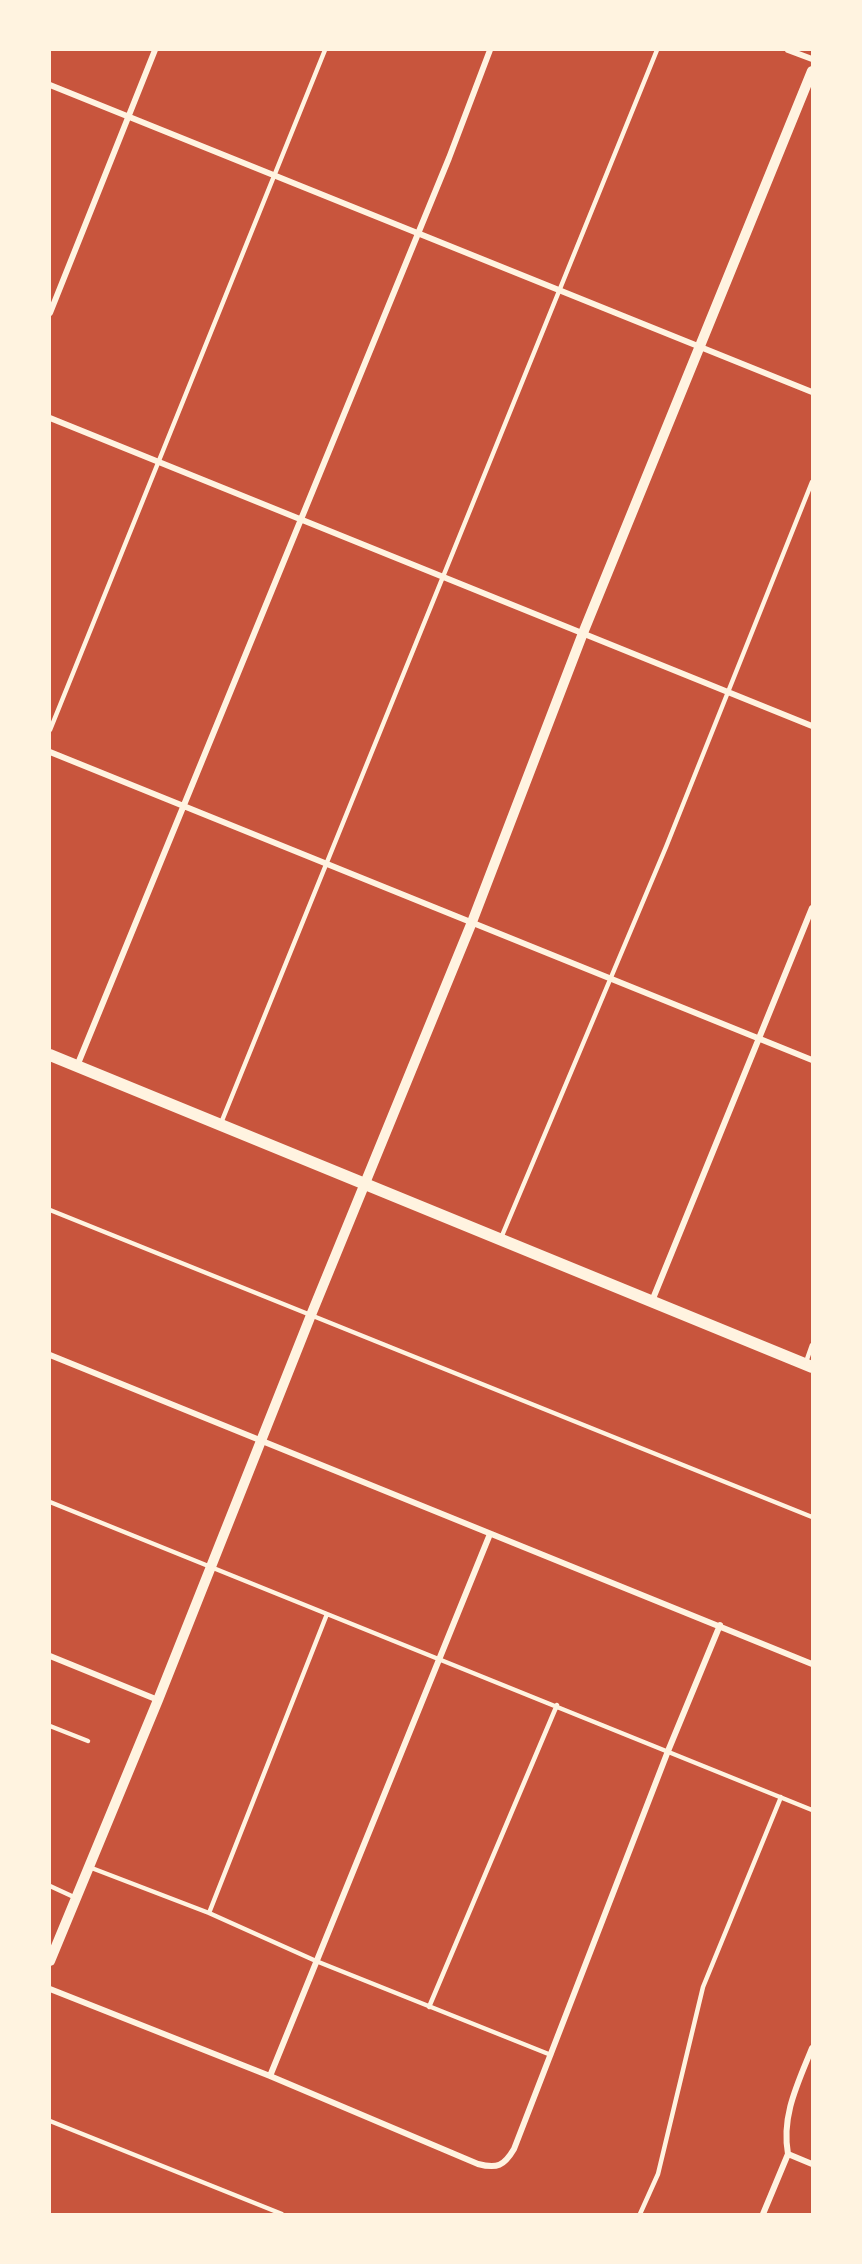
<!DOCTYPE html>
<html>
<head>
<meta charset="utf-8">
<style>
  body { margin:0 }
  #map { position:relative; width:862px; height:2264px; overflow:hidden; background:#c8553d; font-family:Quicksand,sans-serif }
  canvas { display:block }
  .frame { position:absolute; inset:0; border:51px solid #fff3e0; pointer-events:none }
</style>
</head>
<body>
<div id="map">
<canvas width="862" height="2264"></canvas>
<div class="frame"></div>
</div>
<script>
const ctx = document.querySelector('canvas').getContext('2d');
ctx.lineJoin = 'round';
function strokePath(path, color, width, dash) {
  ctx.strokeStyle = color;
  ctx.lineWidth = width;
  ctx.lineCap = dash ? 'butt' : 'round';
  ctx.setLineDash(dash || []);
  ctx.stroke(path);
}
strokePath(new Path2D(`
  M50,730L325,50
  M221,1123L657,50
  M50,1210L812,1517
  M501,1238L666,847L812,482
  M806,1362L812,1345
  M50,1502L812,1810
  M50,1726L88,1741
  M89,1867L209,1913L316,1961L551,2055
  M50,1886L76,1898
  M209,1913L327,1614
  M429,2007L557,1705
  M50,2121L282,2214
  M640,2214L658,2174L703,1987L781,1797`), '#fff3e0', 4.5);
strokePath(new Path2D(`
  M788,50L812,59
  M50,85L812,392
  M50,313L155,50
  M50,418L812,726
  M50,752L812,1060
  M77,1066L449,158L490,50
  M652,1301L812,908
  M50,1355L812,1664
  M50,1656L158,1700
  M50,1989L270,2076L478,2164C497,2169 504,2166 514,2149L668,1751L720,1625
  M270,2076L490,1534
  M788,2154C781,2116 798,2083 812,2048
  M788,2154L812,2164
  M763,2214L788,2154`), '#fff3e0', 6);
strokePath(new Path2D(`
  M50,1961L158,1700L311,1315L472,922L583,633L812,71`), '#fff3e0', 10);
strokePath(new Path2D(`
  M50,1055L812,1367`), '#fff3e0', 12);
</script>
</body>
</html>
